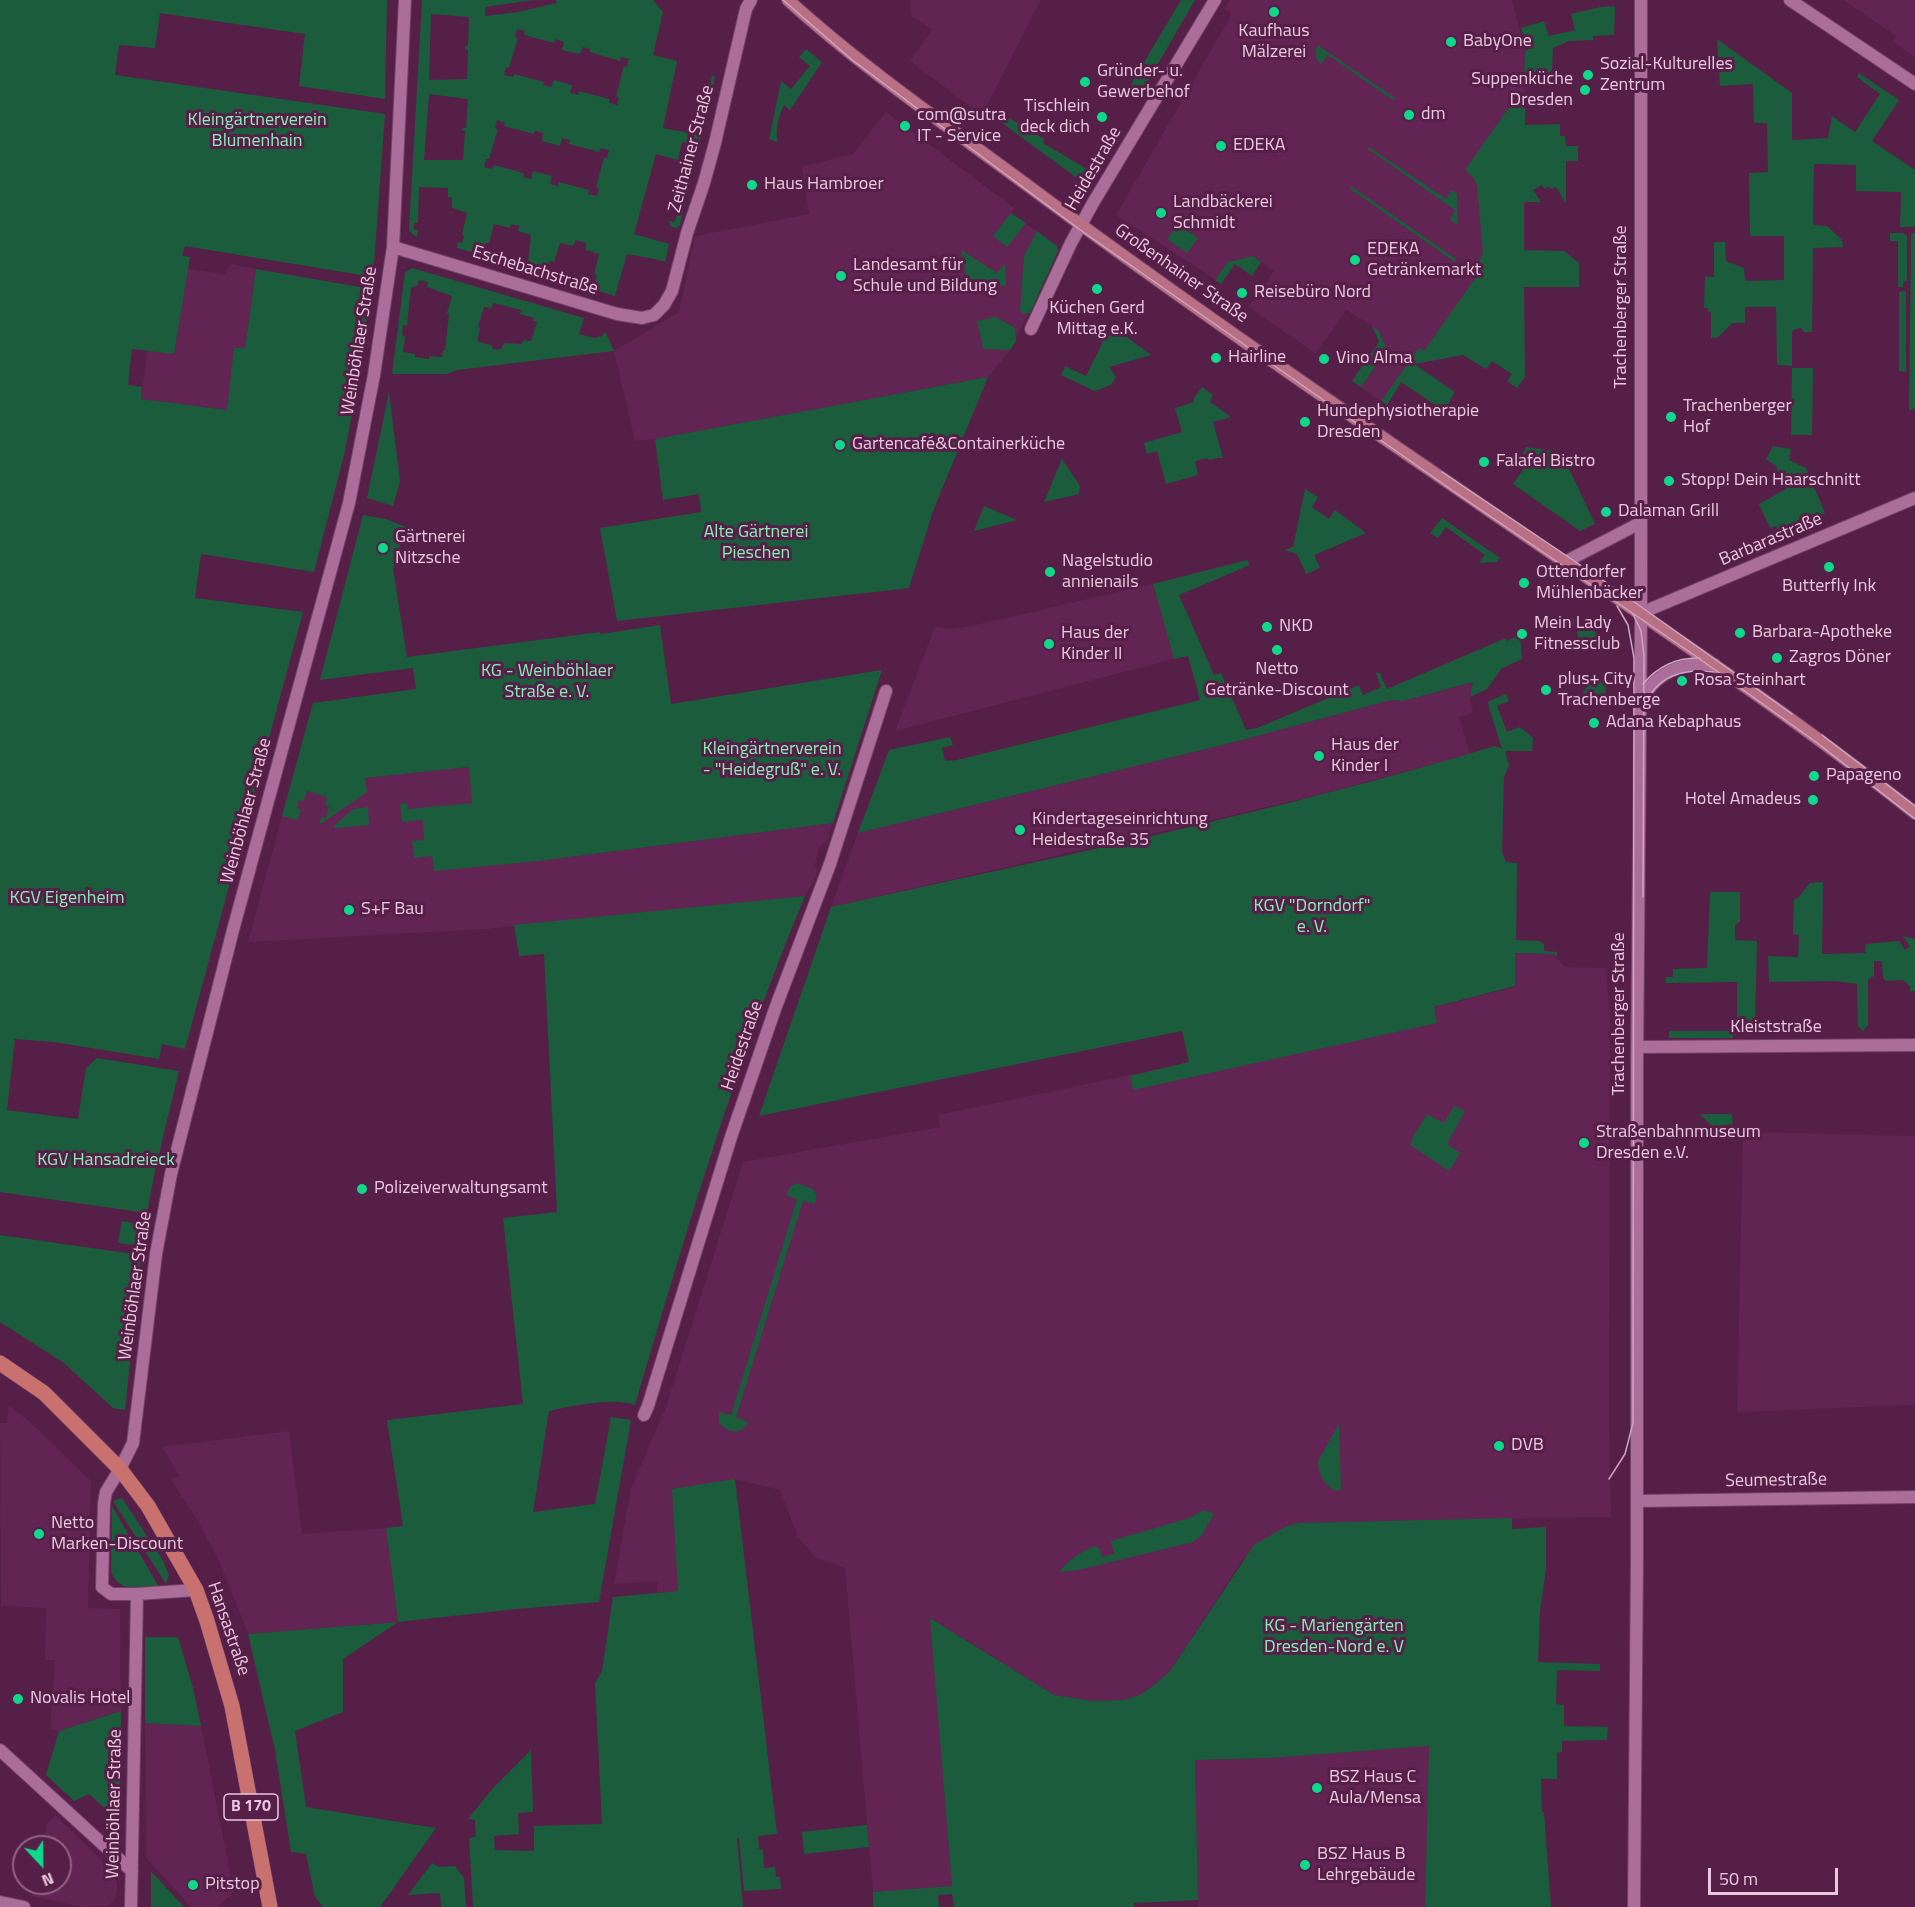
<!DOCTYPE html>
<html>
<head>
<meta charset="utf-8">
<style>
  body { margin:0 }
  #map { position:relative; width:1915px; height:1907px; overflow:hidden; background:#561f48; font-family:"Titillium Web",sans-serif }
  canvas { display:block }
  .north { position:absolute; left:12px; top:1835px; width:60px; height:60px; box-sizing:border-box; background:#561f48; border:2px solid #916384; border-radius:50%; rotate:158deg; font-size:16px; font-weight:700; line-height:24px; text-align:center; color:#eac8df }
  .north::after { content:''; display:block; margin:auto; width:21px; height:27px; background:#0ed98a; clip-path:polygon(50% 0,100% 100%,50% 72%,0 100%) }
  .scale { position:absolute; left:1708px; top:1868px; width:130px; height:27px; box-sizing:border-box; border:3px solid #eac8df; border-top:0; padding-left:8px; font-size:18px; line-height:21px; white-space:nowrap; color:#eac8df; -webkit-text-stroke:4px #561f48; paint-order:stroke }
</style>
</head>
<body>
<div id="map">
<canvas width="1915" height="1907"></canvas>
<div class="north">N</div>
<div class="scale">50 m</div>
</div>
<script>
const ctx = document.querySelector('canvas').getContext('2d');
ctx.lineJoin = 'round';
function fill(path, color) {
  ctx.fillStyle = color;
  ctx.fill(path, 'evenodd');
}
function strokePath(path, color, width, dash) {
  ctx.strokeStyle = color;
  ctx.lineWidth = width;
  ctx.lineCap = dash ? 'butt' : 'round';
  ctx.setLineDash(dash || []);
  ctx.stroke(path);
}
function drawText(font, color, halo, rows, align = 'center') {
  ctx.font = font + ' "Titillium Web",sans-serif';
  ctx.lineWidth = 6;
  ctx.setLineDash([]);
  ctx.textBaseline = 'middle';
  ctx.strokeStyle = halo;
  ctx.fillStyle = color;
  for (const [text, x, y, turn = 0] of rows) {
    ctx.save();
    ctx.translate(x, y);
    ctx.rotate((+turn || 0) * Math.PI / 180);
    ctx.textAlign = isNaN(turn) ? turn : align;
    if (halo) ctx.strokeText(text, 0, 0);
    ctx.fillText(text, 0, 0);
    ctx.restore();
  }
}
fill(new Path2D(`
  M910,0H1041L985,109L978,112L910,61L932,30L912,17Z
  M1230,0H1512L1525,51L1524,344L1413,364L1387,405L1361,387L1386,351L1372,326L1346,310L1316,354L1249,307L1274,271L1253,256L1228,262L1216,280L1116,215L1229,19L1231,13L1224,9Z
  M1843,0H1915V57L1893,42L1896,36Z
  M886,112L1014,208L1011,213L1057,246L1058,251L1010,351L988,377L655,439L635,441L614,351L679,312L695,236L809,214L802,167L853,154Z
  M232,264L256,269L245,349L235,348L228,410L141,399L147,350L174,354L187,269L224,274Z
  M1153,584L1174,659L895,731L935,627L951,629L971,626Z
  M1474,682L1470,697L1473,713L1459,717L1470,754L1322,794L1182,827L831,907L858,833L1231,743L1391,700L1403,701Z
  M474,766L479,866L539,861L833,823L828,840L819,848L815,865L817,870L816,876L805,896L486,929L248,942L290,786Z
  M1515,953L1554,954L1565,967L1606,968L1610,1017L1609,1422L1611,1517L1299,1523L1243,1559L1170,1671L1153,1686L1139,1695L1124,1700L1093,1701L1054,1695L931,1618L952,1887L873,1892L845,1568L815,1557L798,1537L780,1490L735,1479L678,1591L657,1593V1582L614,1584L631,1489L666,1407L743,1162L940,1127L938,1115L1342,1031L1514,987Z
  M1743,1132L1915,1136V1405L1737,1412Z
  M9,1406L30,1422L91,1481L88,1608L120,1609L121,1711L59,1731L50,1729L55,1660H45L46,1608L1,1606L0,1423H7Z
  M289,1431L302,1534L386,1528L398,1622L248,1634L220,1563L197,1519L172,1481L179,1475L162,1447Z
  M145,1723L201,1726L234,1892L217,1907H191L146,1858Z
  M1430,1745L1425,1907H1198L1195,1760L1270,1758Z
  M55,1815L103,1862L117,1882V1892L115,1899L108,1906L82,1907L32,1896L34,1883H60V1847H42L47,1825Z`), '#622453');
fill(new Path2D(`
  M0,0H387L385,99L299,86L305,34L160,13L155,48L119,45L115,75L385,114L373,277L185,246L182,256L190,257L174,354L132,349L128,385L142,387L141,399L227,410L234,348H245L256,269L371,289L357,386L345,451L314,572L201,554L195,598L303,612L185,1049L162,1044L159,1059L54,1042L15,1039L7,1110L78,1119L86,1068L97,1058L179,1071L155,1171L147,1213L0,1192Z
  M422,0H534L485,7V16L518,12L557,3L556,0H653L663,12L653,55L677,61L663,128L700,135L712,75L715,77L680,225L677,228L670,226L669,221L675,222L692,164L689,163L694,144L682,142L678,160L656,154L634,234L669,244L665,262L655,259L627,254L615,296L589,288L591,281L595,282L597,275L594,274L599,254L585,250L586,243L576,240L573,246L560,243L554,262L550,261L548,268L552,269L550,276L522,268L524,262L528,263L531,235L518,231L519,226L511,224L510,228L494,224L489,243H486L485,249L488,250L486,257L457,248L458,242L462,243L464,236L462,235L467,213L452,208V198L448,197V188L419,187L418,223H414V230H418L417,237L412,234L409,229ZM431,14L469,17L468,46L465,47V49L468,50L467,79L429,80ZM517,29L525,31L524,35L554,43L556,39L564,42L562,50L580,54L583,47L590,49V52L620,61L621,57L629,59L627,67L624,66L616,96L619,97L617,105L609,103V99L579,91L578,95L570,93L572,85L554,80L551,87L543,85L544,82L514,74L513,77L504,75L506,67L509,68L518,38L515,37ZM429,94L468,99L466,128H463L462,131H465L463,160H424ZM497,120L505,123L504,126L534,134L535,131L543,133L542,141L560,146L562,138L570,140L569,144L599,152L601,148L609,150L607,158H604L596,187L599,189L597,196L588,194L589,190L559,182L558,186L550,184L552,176L533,171L531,179L523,177L524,173L494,165L492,169L484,167L486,159H489L498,129L495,128Z
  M1181,0H1195L1141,93L1130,86Z
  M1615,6L1614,35L1593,36V40L1569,41L1553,48L1552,70L1548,76L1524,77L1525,51L1528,49L1521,28L1544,21L1549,36L1575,30L1571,14L1600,7Z
  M1717,39L1792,93V140L1828,138L1832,116L1855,132L1880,94L1857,77L1859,73L1899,100L1872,141L1915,170V227H1900L1901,192L1856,191V165L1814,164L1813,225L1827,226L1842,240L1843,247L1813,248L1812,332H1804L1801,328L1795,329L1792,332V366L1777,365L1776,307H1745V323H1732L1718,337L1711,338V312H1708V308H1704L1705,277H1714V242H1725L1726,261L1744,268L1745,281L1784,280V236H1750L1749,173L1768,172L1767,123H1754L1753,84L1720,86Z
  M1318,45L1329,53L1395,98L1393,100L1328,55L1321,64C1315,59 1314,52 1318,45Z
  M806,49L822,62L790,110L784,105C778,117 776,128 777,142L769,139L781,81L791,89L810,66L799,57Z
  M1517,96H1525V125L1560,124V136H1565L1566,146H1578V161H1566V204L1556,187L1551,189L1548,186L1545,189L1542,185L1533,190L1541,202H1524V250L1564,251L1579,263V287H1524L1525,377L1517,388L1507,381L1512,374L1492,361L1486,369L1463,355L1414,364L1455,392L1444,411L1401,382L1387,405L1381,401L1419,348L1424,351L1478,274L1473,271L1483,253L1477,186L1474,178L1465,170Z
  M1002,116L1009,118L1044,139L1043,143L1087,169L1081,181L1002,123L1000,118Z
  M1369,147L1446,199L1452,190L1457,194L1458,225L1450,220L1455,210L1368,149Z
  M1351,186L1456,259L1455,262L1349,188Z
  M1011,213L1026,223L1007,247L993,236Z
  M1178,224L1198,238L1187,253L1167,239Z
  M1037,231L1057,246L1058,251L1030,313L1023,314L1020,310L1024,256Z
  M1890,233H1903L1907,236V281L1903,282V287H1898V241H1890Z
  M1913,233H1915V408L1909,411L1911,235Z
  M961,250L997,273L1005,264L1006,286L968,282Z
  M1253,256L1261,262L1252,276L1235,264L1221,284L1215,280L1228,262Z
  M412,268L584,318L579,334L594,338L603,336L605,331L614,351L457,370L446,374H392L405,272ZM419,280L428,282L427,287L452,296L447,313L449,314L445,350H443L442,357L429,356V359L415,357V354L403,352L405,336L402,335L403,325H407L411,288L418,285ZM493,303L521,310L520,314L534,318L533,321L537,322L531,341L524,340L521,344L504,343L502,348L498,350L493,349L491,345L477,341L480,328L478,327L484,307L492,308Z
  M1906,291V372L1899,371V292Z
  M996,317L1015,328L1016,341L1010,350L983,349L977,321Z
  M1372,326L1379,331L1387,350L1361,387L1352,381L1379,342Z
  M1120,332L1151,355L1109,367L1116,377L1111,385L1094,391L1061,375L1065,366L1086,376L1102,344L1100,338Z
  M1792,368H1813L1812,435H1791Z
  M988,377L933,511L909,588L617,621L600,528L701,512L699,494L663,500L655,439Z
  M1202,387L1213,395L1210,402L1231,417L1213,422L1223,458H1216L1209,460L1207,458L1195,461L1198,475L1166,484L1157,451L1147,454L1144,443L1182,432L1175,408L1194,402V398Z
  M389,392L400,481L393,506L367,498Z
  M1773,446L1791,449L1789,460L1806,468L1825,513L1779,533L1776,526L1770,528L1759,504L1786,489L1776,466L1766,459Z
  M1526,447L1561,452L1595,524L1580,531L1513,484L1528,462L1522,455Z
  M1062,459L1080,486L1079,494L1044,502Z
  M1305,489L1318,497L1312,507L1329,519L1335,510L1366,533L1314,555L1320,568L1306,574L1297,554L1284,550L1293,547Z
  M984,506L1017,520L974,531Z
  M363,515L386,519L406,527L393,569L407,657L600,632L601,634L660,625L671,704L882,670L833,823L539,861L434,871L432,856L414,858L412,841L424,840L423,820L402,822L400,804L407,803L408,809L472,803L469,767L365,778L367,792L319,825L321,817L326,818L329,806L325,805L327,797L307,791L304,801L299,800L297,808L301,810L298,820L282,816L313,703L416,689L413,668L320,680Z
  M1442,518L1500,558L1497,562L1479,563L1485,555L1446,527L1438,538L1430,533Z
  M1247,560L1250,565L1179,595L1214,675L1221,673L1246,730L1257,728L1359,685L1363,695L1381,687L1376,673L1379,672L1387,689L1506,638V641L1520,635L1522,659L1501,669L1487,689L1470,697L1473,682L1403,701L1391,700L1231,743L858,833L889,750L950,737L953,745L942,748L945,761L957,760L1200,700L1188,656L1174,659L1153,584Z
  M1575,618L1595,631L1597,635L1595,640L1581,646V638H1578L1576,625H1573V619Z
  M1602,678L1605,680L1606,697L1603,702H1594L1581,695L1587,687Z
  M1506,694L1509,701L1497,706L1507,732L1520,727L1533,738L1532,751H1505L1509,765L1504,777L1502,851L1506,862L1517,863L1516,940L1540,941L1544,944V951L1557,952V957L1554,954L1515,953V986L1434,1007L1437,1023L1133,1090L1130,1076L1189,1062L1182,1031L759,1116L831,907C1053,858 1277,812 1495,746L1502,749L1488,704L1489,701Z
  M368,807L369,825L334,828L335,825L353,809Z
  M1823,882L1822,954L1865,953L1866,944L1899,941L1905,950L1910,946L1903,936L1915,939V991L1910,992V986L1903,980L1886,981L1883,978L1882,961H1874V976L1868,979V1025L1863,1031L1858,1026L1857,984L1835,981L1769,982L1768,956L1798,957L1799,935L1793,934L1794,899L1798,898L1810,883Z
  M1710,892H1740V922L1735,925V940L1757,941L1755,1025H1737V982L1666,983V977H1673V969L1707,968Z
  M805,896C736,1061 686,1233 635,1405C613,1397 572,1406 549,1411L533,1512L595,1504L611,1417L631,1420L599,1602L516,1609L398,1622L343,1659V1712L295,1731L306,1807L436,1828L380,1907H323L315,1897L306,1854L291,1852L275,1750L248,1634L398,1622L386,1528L403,1526L387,1420L523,1404L503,1218L557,1212L544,954L519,956L514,925Z
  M1669,1031H1732L1733,1038H1669Z
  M1454,1106L1465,1111L1447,1144L1460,1153L1449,1171L1409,1144L1413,1142L1411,1140L1427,1114L1444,1123Z
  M1732,1114L1733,1124L1725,1125V1135H1721L1700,1114Z
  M797,1183L813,1189L817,1196L815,1204L803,1201L736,1417L748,1422C742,1436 728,1433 719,1423V1412L731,1415L797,1199L786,1195L790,1187Z
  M122,1221L146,1225L143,1246L118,1243Z
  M0,1235L141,1255L125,1410L113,1408L64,1363L0,1322Z
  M1339,1424L1341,1490L1336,1491C1324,1485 1318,1474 1318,1461Z
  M735,1479L777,1834L758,1836L759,1849L763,1850L764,1868L775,1867L776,1877H780L781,1889L744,1891L739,1838H737L743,1907H473L469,1838L476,1837L475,1820L468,1819L492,1789L531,1750L533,1812L518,1813L519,1834L494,1836L495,1850L534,1851V1826L602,1824L595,1683L602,1671L613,1597L678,1591L672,1489Z
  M122,1498L162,1559L169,1575L166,1584L113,1501Z
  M112,1506L159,1587C139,1587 120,1594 111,1572Z
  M1204,1510L1214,1514L1202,1535L1193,1542L1078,1570L1059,1572C1069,1560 1080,1552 1095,1546L1100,1549L1102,1557L1114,1554L1111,1541L1189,1518Z
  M1512,1518V1529L1546,1527V1570L1540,1611L1538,1662L1600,1664V1671L1557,1670L1556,1704L1564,1705V1726L1608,1727L1607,1740L1562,1741V1752L1557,1753V1779H1541L1542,1812H1544L1551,1907H1425L1429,1746L1270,1758L1195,1760L1198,1900L1134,1903V1907H954L952,1894L938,1895L939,1907H873V1892L952,1886L930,1618L1054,1695L1093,1701L1124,1700L1139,1695L1153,1686L1170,1671L1254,1545L1285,1527L1299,1523Z
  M178,1637L193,1688L201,1726L145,1723V1637Z
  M121,1711L120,1822L89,1794L74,1801L46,1775L59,1731Z
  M867,1825L869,1847L804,1854L802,1832Z
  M432,1863L439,1867L455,1866L464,1878L466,1907H441L440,1893L408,1895Z
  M151,1871L184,1907H151Z`), '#1a5c3c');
const minor = new Path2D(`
  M1790,0L1915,84
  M393,247L617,314L642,318L654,315L664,305L672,291L687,233L704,183L715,143L746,9L751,0
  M1031,329L1071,243L1093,203L1215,0
  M1641,613L1915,498
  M1638,1047L1915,1045
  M644,1415L648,1406L731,1137L775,1009L830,864L886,691
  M120,1469L106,1492L104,1503L102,1587L111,1594H137L196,1590
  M1637,1501L1915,1497
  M0,1750L132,1871
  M131,1907L137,1594`);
const tertiary = new Path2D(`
  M1565,562L1640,523
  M1641,703C1653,673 1684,660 1715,665
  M120,1469L133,1443L156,1254L171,1174L233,930L349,503L374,375L393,247L405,0
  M0,1902L24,1907
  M1634,1907L1637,1556V1063L1641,619V0`);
const secondary = new Path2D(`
  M788,0C864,69 949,127 1031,188C1191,307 1357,420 1522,533C1655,624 1789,713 1915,813`);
const primary = new Path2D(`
  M0,1363L44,1393L120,1469L148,1506L196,1590L207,1621L232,1706L270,1907`);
strokePath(minor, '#724167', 14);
strokePath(tertiary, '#724167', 14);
strokePath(secondary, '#724167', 14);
strokePath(primary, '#724167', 16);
strokePath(minor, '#ab6d99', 12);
strokePath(tertiary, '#ab6d99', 12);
strokePath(secondary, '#b96f84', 12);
strokePath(primary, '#c8716e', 15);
strokePath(new Path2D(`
  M783,0L851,59L1079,229L1459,495L1697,657L1816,742L1915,819
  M1442,472L1616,589L1792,714
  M1633,614L1641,631L1644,656L1643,897
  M1643,684C1657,667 1677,657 1700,658
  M1646,705C1656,675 1686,668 1714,672
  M1822,735L1915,806
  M1609,1479L1625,1454L1633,1423L1634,658L1628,625L1617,606`), '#cca5c0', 1.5);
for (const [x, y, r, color] of [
  [1274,12,6,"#0ed98a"],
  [1451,42,6,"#0ed98a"],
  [1588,75,6,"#0ed98a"],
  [1085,82,6,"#0ed98a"],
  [1585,90,6,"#0ed98a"],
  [1409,115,6,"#0ed98a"],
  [1102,117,6,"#0ed98a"],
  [905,126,6,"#0ed98a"],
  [1221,146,6,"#0ed98a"],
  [752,185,6,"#0ed98a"],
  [1161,213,6,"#0ed98a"],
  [1355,260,6,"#0ed98a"],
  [841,276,6,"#0ed98a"],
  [1097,289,6,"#0ed98a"],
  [1242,293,6,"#0ed98a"],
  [1216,358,6,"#0ed98a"],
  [1324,359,6,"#0ed98a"],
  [1671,417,6,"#0ed98a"],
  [1305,422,6,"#0ed98a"],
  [840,445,6,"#0ed98a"],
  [1484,462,6,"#0ed98a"],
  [1669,481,6,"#0ed98a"],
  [1606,512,6,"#0ed98a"],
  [383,548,6,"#0ed98a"],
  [1829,567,6,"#0ed98a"],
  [1050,572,6,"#0ed98a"],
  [1524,583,6,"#0ed98a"],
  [1267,627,6,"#0ed98a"],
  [1740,633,6,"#0ed98a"],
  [1522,634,6,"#0ed98a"],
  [1049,644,6,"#0ed98a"],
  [1277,650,6,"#0ed98a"],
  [1777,658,6,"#0ed98a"],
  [1682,681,6,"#0ed98a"],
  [1546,690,6,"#0ed98a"],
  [1594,723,6,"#0ed98a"],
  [1319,756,6,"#0ed98a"],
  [1814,776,6,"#0ed98a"],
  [1813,800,6,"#0ed98a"],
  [1020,830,6,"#0ed98a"],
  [349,910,6,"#0ed98a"],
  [1584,1143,6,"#0ed98a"],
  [362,1189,6,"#0ed98a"],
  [1499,1446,6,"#0ed98a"],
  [39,1534,6,"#0ed98a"],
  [18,1699,6,"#0ed98a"],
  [1317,1788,6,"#0ed98a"],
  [1305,1865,6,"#0ed98a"],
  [193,1885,6,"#0ed98a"]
]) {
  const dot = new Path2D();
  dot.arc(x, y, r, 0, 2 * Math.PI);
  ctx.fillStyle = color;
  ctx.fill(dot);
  strokePath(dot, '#561f48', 2);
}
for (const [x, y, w] of [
  [251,1807,54]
]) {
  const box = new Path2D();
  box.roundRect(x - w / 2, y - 13, w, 26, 4.5);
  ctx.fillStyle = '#561f48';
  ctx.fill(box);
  strokePath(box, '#eac8df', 1.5);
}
drawText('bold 16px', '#eac8df', null, [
  ["B 170",251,1807]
]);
drawText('18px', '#eac8df', '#561f48', [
  ["Kaufhaus",1274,32,"center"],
  ["Mälzerei",1274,53,"center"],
  ["BabyOne",1463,42],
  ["Sozial-Kulturelles",1600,65],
  ["Zentrum",1600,86],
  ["Gründer- u.",1097,72],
  ["Gewerbehof",1097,93],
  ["Suppenküche",1573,80,"right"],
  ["Dresden",1573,101,"right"],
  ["Tischlein",1090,107,"right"],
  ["deck dich",1090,128,"right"],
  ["dm",1421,115],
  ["com@sutra",917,116],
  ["IT - Service",917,137],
  ["EDEKA",1233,146],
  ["Haus Hambroer",764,185],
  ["Landbäckerei",1173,203],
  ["Schmidt",1173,224],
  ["EDEKA",1367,250],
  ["Getränkemarkt",1367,271],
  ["Landesamt für",853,266],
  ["Schule und Bildung",853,287],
  ["Reisebüro Nord",1254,293],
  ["Küchen Gerd",1097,309,"center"],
  ["Mittag e.K.",1097,330,"center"],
  ["Hairline",1228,358],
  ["Vino Alma",1336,359],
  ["Trachenberger",1683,407],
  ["Hof",1683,428],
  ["Hundephysiotherapie",1317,412],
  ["Dresden",1317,433],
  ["Gartencafé&Containerküche",852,445],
  ["Falafel Bistro",1496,462],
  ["Stopp! Dein Haarschnitt",1681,481],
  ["Dalaman Grill",1618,512],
  ["Gärtnerei",395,538],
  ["Nitzsche",395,559],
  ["Nagelstudio",1062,562],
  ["annienails",1062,583],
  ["Ottendorfer",1536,573],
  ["Mühlenbäcker",1536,594],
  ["Butterfly Ink",1829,587,"center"],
  ["Mein Lady",1534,624],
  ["Fitnessclub",1534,645],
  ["NKD",1279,627],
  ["Barbara-Apotheke",1752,633],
  ["Haus der",1061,634],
  ["Kinder II",1061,655],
  ["Zagros Döner",1789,658],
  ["Netto",1277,670,"center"],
  ["Getränke-Discount",1277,691,"center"],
  ["plus+ City",1558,680],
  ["Trachenberge",1558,701],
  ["Rosa Steinhart",1694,681],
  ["Adana Kebaphaus",1606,723],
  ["Haus der",1331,746],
  ["Kinder I",1331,767],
  ["Papageno",1826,776],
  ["Hotel Amadeus",1801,800,"right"],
  ["Kindertageseinrichtung",1032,820],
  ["Heidestraße 35",1032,841],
  ["S+F Bau",361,910],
  ["Straßenbahnmuseum",1596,1133],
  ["Dresden e.V.",1596,1154],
  ["Polizeiverwaltungsamt",374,1189],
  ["DVB",1511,1446],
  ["Netto",51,1524],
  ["Marken-Discount",51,1545],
  ["Novalis Hotel",30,1699],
  ["BSZ Haus C",1329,1778],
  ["Aula/Mensa",1329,1799],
  ["BSZ Haus B",1317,1855],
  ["Lehrgebäude",1317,1876],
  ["Pitstop",205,1885]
], 'left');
drawText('18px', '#87edb5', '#561f48', [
  ["Kleingärtnerverein",257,121],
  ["Blumenhain",257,142],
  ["Alte Gärtnerei",756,533],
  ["Pieschen",756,554],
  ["KG - Weinböhlaer",547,672],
  ["Straße e. V.",547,693],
  ["Kleingärtnerverein",772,750],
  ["- \"Heidegruß\" e. V.",772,771],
  ["KGV Eigenheim",67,899],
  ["KGV \"Dorndorf\"",1312,907],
  ["e. V.",1312,928],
  ["KGV Hansadreieck",106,1161],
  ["KG - Mariengärten",1334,1627],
  ["Dresden-Nord e. V",1334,1648]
]);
drawText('18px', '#eac8df', '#561f48', [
  ["Zeithainer Straße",692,149,-75],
  ["Heidestraße",1094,169,-60],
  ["Eschebachstraße",535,271,17],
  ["Großenhainer Straße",1181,274,35],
  ["Trachenberger Straße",1622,307,-90],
  ["Weinböhlaer Straße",360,341,-81],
  ["Barbarastraße",1771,540,-23],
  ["Weinböhlaer Straße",247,811,-75],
  ["Trachenberger Straße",1620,1014,-90],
  ["Kleiststraße",1776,1028],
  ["Heidestraße",743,1046,-71],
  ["Weinböhlaer Straße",136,1286,-82],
  ["Seumestraße",1776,1481,-1],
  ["Hansastraße",228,1629,71],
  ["Weinböhlaer Straße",115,1804,-89]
]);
</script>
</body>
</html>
